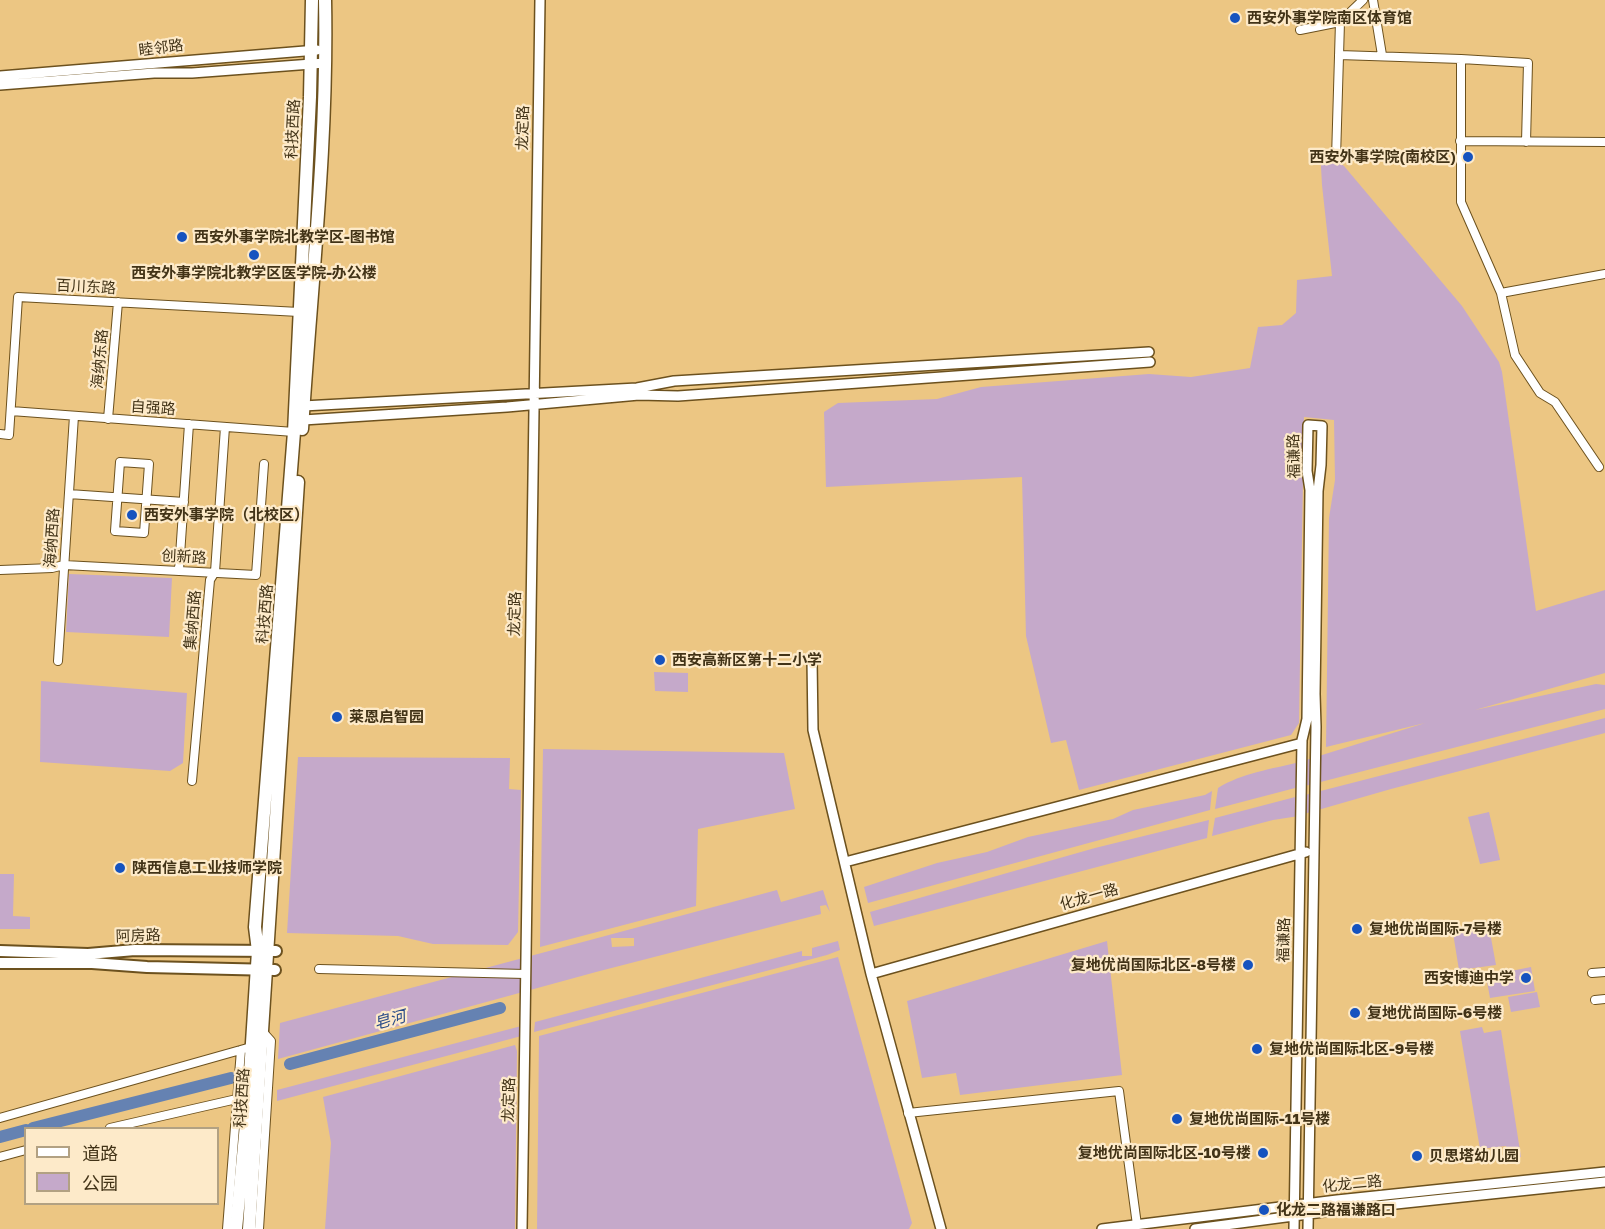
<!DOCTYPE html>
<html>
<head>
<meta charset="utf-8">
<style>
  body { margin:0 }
  #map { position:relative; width:1605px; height:1229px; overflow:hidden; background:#ecc683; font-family:"Golos Text","Noto Sans SC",sans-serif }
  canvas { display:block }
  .legend { position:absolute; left:24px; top:1127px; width:195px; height:78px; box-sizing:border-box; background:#fdeac9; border:2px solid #b2a182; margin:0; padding:8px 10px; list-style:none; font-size:18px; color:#423317 }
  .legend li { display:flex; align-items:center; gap:12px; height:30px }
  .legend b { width:30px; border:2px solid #b2a182 }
</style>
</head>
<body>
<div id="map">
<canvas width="1605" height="1229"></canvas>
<ul class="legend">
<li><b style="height:8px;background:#fff"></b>道路</li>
<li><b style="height:16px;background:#c5a9ca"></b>公园</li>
</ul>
</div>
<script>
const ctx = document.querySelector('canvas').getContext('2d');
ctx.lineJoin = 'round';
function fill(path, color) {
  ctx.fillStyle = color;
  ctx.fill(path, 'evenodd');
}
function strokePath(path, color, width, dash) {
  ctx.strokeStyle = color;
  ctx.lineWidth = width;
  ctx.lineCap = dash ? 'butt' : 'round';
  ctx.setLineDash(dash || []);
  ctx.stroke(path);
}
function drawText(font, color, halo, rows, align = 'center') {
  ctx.font = font + ' "Golos Text","Noto Sans SC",sans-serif';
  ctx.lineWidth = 4.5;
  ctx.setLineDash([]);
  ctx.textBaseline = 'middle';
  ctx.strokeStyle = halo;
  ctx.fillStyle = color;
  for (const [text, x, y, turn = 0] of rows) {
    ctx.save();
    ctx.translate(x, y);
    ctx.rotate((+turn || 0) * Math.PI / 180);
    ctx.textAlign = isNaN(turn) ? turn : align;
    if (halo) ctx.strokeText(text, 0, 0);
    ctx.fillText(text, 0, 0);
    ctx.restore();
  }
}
fill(new Path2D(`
  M1320,149L1344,166L1462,306L1499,362L1502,372L1536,611L1605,590V673L1475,710L1596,684L1605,685V709L1305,786L1306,760L1425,723L1326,747L1329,518L1335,480L1334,420L1304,417L1299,723L1291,735L1079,790L1066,740L1051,743L1026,636L1022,477L826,487L824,412L838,403L937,399L981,387L1149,374L1191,377L1250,368L1258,327L1282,325L1296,313L1297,280L1332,276L1322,185Z
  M69,574L172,578L169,637L66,632Z
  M654,672L688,673V692L655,691Z
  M41,681L187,693L183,763L170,771L40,762Z
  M1605,718V733L1391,789L1304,814L1305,795Z
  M543,749L784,753L795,809L698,829L696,906L540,947Z
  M298,757L510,758L509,789L521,790L518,932L508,945L433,944L398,936L287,933Z
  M1300,762L1299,787L1215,809L1218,788C1242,773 1272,769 1300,762Z
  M1212,791L1210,810L868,903L864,887L937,863L987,852L1028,837L1113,819L1133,810L1205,795Z
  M1299,796V816L1273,820L1212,836L1215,818Z
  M1489,812L1500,860L1480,864L1468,817Z
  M1209,820L1207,838L874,926L870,912L1095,848Z
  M0,874H14L13,916L30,917V929H0Z
  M777,890L781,902L823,890L830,912L826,905L820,906L821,914L596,972L278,1059L280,1023ZM611,938H634V946L612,947Z
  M1489,927L1496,965L1459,970L1453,933Z
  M838,941L840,950L827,955L534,1032L535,1022L802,951V956H812V948Z
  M1107,941L1122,1075L960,1095L956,1073L922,1078L907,1001Z
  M838,957L912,1223L909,1229H537L539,1036Z
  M1531,967L1535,991L1490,998L1486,976Z
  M1537,992L1540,1007L1511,1012L1508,997Z
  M529,1024V1034L277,1101V1090Z
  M1482,1027L1484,1033L1501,1030L1521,1157L1508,1158L1506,1146L1480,1149L1460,1031Z
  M515,1045L517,1051L515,1229H325L331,1143L323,1097Z`), '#c5a9ca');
strokePath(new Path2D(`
  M290,1064L500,1008
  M33,1128L231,1078
  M0,1137L26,1130`), '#6582b2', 12);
const minor = new Path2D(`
  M1373,0L1382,55
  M1300,30L1340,22L1363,0
  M1339,55L1461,59V202L1501,293L1515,355L1540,393L1555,402L1599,467
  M1461,59L1528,63L1526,142
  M1460,141L1605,142
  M1336,158L1340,22
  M1501,293L1605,274
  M11,411L294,432
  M108,419L118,302
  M0,434L9,435L18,297L299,312
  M120,462L149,464L144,533L115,531Z
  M69,494L184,502
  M0,570L52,568L64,565L256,575L264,464
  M179,570L189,424
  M58,661L74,416
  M192,781L210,580L215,572L225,427
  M319,969L525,974
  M1592,973L1605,972
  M1595,1000L1605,999
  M908,1113L1119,1091L1137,1225
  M0,1118L251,1047
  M110,1128L241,1098
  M0,1157L26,1150
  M227,1229L241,1050
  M259,1229L271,1041L262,1031`);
const tertiary = new Path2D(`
  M0,76L317,50
  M0,85L154,73H192L325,63
  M303,406L637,388L674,381L1149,352
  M303,420L507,407L639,395L678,396L1150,362
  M812,659L813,730L871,974L941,1229
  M845,862L1302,743
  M871,974L1306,852
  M522,1229L540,0
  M1102,1229L1337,1200L1605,1172
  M1195,1229L1339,1210L1605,1182
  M1294,1229L1302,740L1307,719L1310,490L1307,471L1308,425L1322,426L1321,465L1318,491L1315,694L1316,727L1308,1229`);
const secondary = new Path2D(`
  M0,951L88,954L135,950L276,951
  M0,963H92L147,967L275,970`);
const primary = new Path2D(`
  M302,429C311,286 328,143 325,0
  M236,1229L248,1104L258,951L255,927L294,432L310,97L312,0
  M249,1229L298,482`);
strokePath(minor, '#6c511e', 10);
strokePath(tertiary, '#6c511e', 12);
strokePath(secondary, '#6c511e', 14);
strokePath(primary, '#6c511e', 15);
strokePath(minor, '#fff', 8);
strokePath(tertiary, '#fff', 9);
strokePath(secondary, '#fff', 10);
strokePath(primary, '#fff', 12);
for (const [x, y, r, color] of [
  [1235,18,6,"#1653bf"],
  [1468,157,6,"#1653bf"],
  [182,237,6,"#1653bf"],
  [254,255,6,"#1653bf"],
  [132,515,6,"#1653bf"],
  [660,660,6,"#1653bf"],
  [337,717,6,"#1653bf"],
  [120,868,6,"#1653bf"],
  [1357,929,6,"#1653bf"],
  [1248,965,6,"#1653bf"],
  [1526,978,6,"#1653bf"],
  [1355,1013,6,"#1653bf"],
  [1257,1049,6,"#1653bf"],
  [1177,1119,6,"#1653bf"],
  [1263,1153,6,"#1653bf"],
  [1417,1156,6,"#1653bf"],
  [1264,1210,6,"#1653bf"]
]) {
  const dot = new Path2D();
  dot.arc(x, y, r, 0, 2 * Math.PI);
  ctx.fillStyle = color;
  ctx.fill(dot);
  strokePath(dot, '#fdeac9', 2);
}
drawText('bold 15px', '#423317', '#fdeac9', [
  ["西安外事学院南区体育馆",1247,18],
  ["西安外事学院(南校区)",1456,157,"right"],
  ["西安外事学院北教学区-图书馆",194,237],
  ["西安外事学院北教学区医学院-办公楼",254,273,"center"],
  ["西安外事学院（北校区）",144,515],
  ["西安高新区第十二小学",672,660],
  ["莱恩启智园",349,717],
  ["陕西信息工业技师学院",132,868],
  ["复地优尚国际-7号楼",1369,929],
  ["复地优尚国际北区-8号楼",1236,965,"right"],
  ["西安博迪中学",1514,978,"right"],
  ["复地优尚国际-6号楼",1367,1013],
  ["复地优尚国际北区-9号楼",1269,1049],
  ["复地优尚国际-11号楼",1189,1119],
  ["复地优尚国际北区-10号楼",1251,1153,"right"],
  ["贝思塔幼儿园",1429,1156],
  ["化龙二路福谦路口",1276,1210]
], 'left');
drawText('15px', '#423317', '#fdeac9', [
  ["睦邻路",161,48,-7],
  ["龙定路",523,128,-89],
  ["科技西路",293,129,-87],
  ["百川东路",86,287,3],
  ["海纳东路",100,359,-85],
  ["自强路",153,408,4],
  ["福谦路",1294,456,-91],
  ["海纳西路",52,538,-86],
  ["创新路",184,557,3],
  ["科技西路",265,614,-85],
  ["龙定路",515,614,-89],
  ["集纳西路",193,620,-85],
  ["化龙一路",1089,897,-16],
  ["阿房路",138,936,-2],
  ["福谦路",1284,940,-89],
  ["科技西路",242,1098,-86],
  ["龙定路",509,1100,-89],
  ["化龙二路",1352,1184,-6]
]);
drawText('italic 16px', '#264987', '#fdeac9', [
  ["皂河",390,1020,-15]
]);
</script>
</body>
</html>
